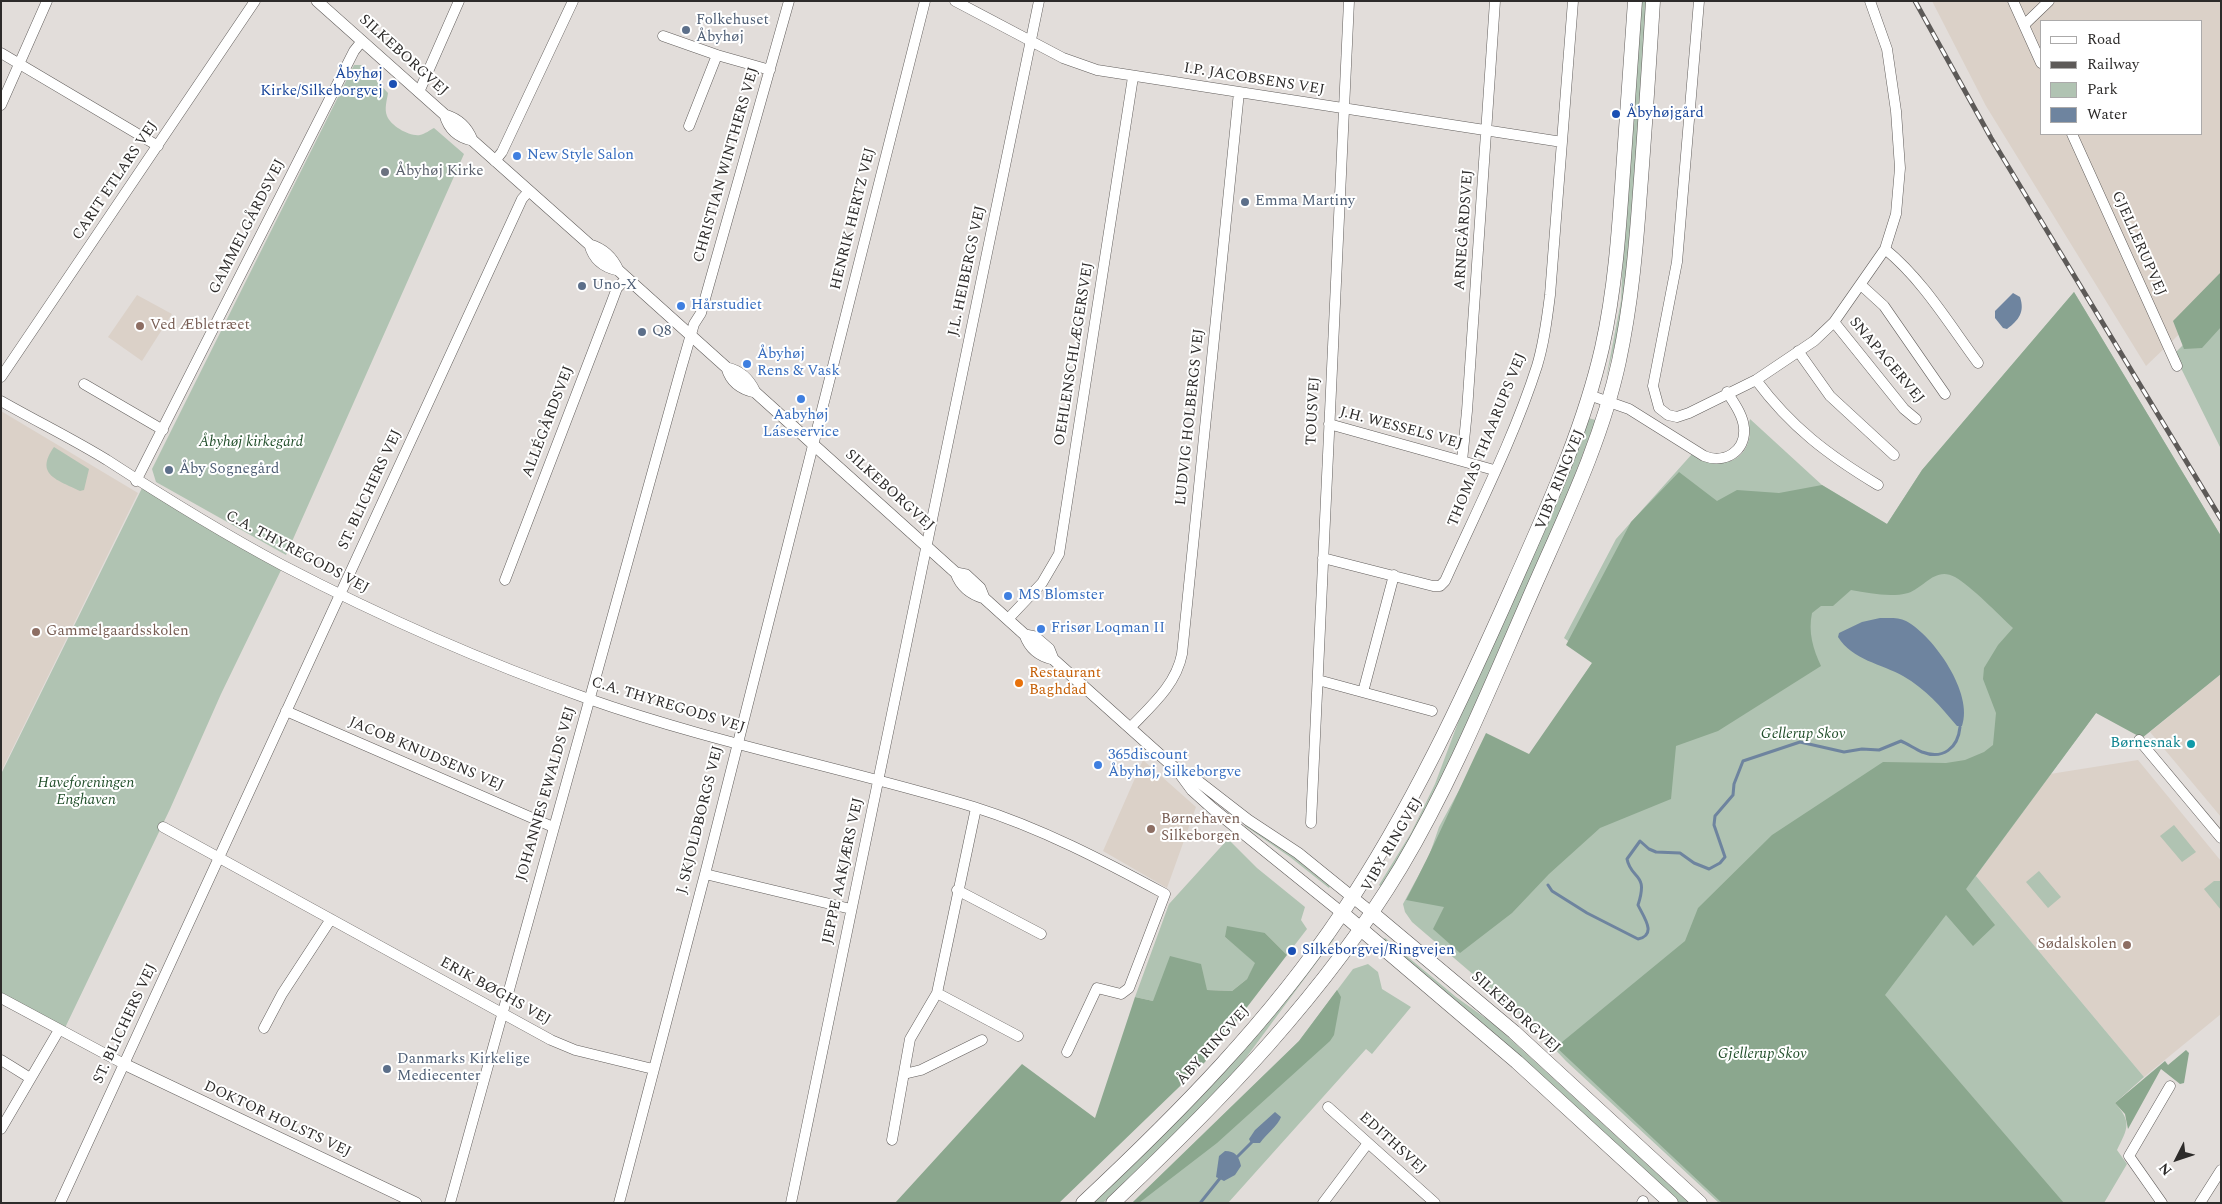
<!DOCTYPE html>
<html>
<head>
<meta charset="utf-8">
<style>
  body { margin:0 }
  #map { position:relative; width:2222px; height:1204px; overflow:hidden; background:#e2ddda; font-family:Spectral,serif }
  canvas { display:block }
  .frame { position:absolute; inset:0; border:2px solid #2d2b2a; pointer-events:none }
  .legend { position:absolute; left:2040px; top:20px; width:162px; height:115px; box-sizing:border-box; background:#fff; border:1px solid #abaaaa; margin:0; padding:6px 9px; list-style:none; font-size:15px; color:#2d2b2a }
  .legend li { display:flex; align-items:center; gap:10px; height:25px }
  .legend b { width:25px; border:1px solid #abaaaa }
  .north { position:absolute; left:2152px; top:1134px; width:50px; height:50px; -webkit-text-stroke:4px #fff; paint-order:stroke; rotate:229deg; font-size:14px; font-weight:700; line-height:20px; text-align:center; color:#2d2b2a }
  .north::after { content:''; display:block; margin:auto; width:18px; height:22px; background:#2d2b2a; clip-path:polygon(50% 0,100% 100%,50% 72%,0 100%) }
</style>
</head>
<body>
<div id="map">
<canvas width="2222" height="1204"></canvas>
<div class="frame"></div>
<ul class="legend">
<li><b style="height:6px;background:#fff"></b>Road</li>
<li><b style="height:6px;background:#5d5a58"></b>Railway</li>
<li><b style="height:14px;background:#b0c3b2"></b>Park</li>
<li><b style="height:14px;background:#6e849f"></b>Water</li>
</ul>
<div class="north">N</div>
</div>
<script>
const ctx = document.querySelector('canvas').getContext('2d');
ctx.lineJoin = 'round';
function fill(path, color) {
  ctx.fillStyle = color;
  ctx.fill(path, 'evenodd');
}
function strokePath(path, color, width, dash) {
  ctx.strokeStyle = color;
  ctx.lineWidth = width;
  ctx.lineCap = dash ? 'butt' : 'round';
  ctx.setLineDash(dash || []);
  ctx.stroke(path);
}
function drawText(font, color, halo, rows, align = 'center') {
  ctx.font = font + ' Spectral,serif';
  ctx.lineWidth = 4;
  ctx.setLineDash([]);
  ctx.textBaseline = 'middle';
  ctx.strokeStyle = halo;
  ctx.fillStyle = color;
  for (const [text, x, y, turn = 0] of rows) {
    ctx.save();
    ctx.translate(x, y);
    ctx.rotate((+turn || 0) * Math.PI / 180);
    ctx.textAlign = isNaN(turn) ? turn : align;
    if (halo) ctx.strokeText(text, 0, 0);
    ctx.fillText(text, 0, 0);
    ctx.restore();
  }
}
fill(new Path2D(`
  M1932,1H2221V294L2146,366L1986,106ZM2041,21H2201V134H2041Z
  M137,295L172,314L142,361L108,337Z
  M1,411L138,493L1,772Z
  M2221,674V817L2150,732Z
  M1143,760L1196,807L1167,888L1103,851Z
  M2138,760L2221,861V1014L2144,1077L1976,876L2050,774Z`), '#dbd1c8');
fill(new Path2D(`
  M1641,1H1648L1631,241L1621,321L1606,379L1621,301L1623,254Z
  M354,65H362L388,93C387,100 384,109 387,116C391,126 410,137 420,135C425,134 430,130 434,128L464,154L286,555L156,482L152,469Z
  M2074,292L2221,536V674L2096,713L1976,876L2144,1077L2115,1103C2132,1122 2128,1128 2117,1150L2127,1164L2104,1203H1719L1566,1061L1531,1024L1412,922L1405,912L1403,904L1429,856L1439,827L1487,739L1527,763L1594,660L1564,638L1616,539L1692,454C1712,467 1742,468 1749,439C1751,432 1748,425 1750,419L1822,485L1887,524L1922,470Z
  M2221,307V449L2174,354Z
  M1588,418L1596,420L1565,500L1453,754L1409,841L1381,887L1379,885L1411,833L1435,784L1462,712Z
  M54,447L89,469L84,490L80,491C58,480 34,475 54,447Z
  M143,486L283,566L221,694L170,809L63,1032L1,997V774Z
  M1245,824L1291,855L1330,886L1329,888L1290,857L1245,826Z
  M2174,825L2196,852L2182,862L2160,836Z
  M1228,839L1257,868L1305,907L1301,920L1307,929L1287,955L1265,933L1225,937L1256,963L1247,979L1232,991L1207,990L1153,1001L1135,997L1169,904Z
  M2039,871L2061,897L2048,908L2026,882Z
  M2214,881H2221V910L2204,889Z
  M1332,937L1334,939L1325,951L1231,1078L1103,1203H1091Z
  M1385,938L1456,997L1495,1025L1689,1203H1678L1483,1024L1383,940Z
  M1368,964L1378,972L1382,989L1411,1007L1372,1054L1366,1049L1228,1203H1132L1299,1041L1353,969Z`), '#b0c3b2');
fill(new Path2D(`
  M2221,272V327L2202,348L2184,349L2173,321Z
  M2074,292L2221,536V674L2142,738L2096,713L1966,889L1995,925L1973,946L1946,915L1885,995L2064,1203H1722L1556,1047L1685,941L1698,908L1772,835L1883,762L1946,763L1965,760L1984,752L1993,745L1996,713L1983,679L1984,668L1998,645L2013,628C1998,614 1972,587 1955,577C1935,566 1924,588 1908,593C1889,598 1870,593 1851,590L1833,606H1821L1812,613C1808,632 1813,649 1821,666L1718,731L1676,746L1671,799L1600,828L1549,874L1512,913L1460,953L1433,929L1444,907L1406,900C1435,846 1459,788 1486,733L1529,754L1592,663L1566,645L1631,522L1679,472L1717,501L1737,490L1779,493L1822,485L1887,524L1922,470Z
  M1227,926L1265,933L1287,955L1205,1062L1059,1203H895L1022,1064L1095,1118L1135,997L1153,1001L1170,956L1201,964L1207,990L1232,991L1247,979L1255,963L1225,937Z
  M1337,990L1341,997L1334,1035L1330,1041L1217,1143L1139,1203H1132L1299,1041Z
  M2186,1050L2189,1053L2184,1083L2180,1084L2161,1069L2128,1129L2125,1114L2115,1103L2165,1061L2168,1065Z`), '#8ba78e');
fill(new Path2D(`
  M2013,293L2020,297C2025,312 2019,320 2007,329L2003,328L1995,318V311Z
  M1880,618C1888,618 1899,617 1906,621C1934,636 1974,694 1962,726H1957C1940,706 1927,690 1903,676C1882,664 1852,660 1838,637L1839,633L1862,622Z
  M1275,1112L1281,1117C1278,1126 1266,1134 1260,1143H1251L1249,1139L1255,1130Z
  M1225,1151C1235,1151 1239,1156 1241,1166L1235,1175L1224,1181L1216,1177L1219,1156Z`), '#6e849f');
strokePath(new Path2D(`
  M1548,885L1552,891L1587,913L1638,939C1658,935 1643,916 1638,905C1649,872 1631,880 1627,859L1640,841L1649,849L1656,852L1680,853L1694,863L1709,869L1720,863L1725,857L1714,825L1715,816L1733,795L1734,784L1743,761L1800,742L1844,752L1862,749L1879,750L1901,741C1908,744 1915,749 1922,752C1943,760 1958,748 1960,727
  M1236,1158L1254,1140
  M1201,1202L1221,1177`), '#6e849f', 3);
const minor = new Path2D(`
  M955,1L1063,58L1097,70L1562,142
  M1699,1L1677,262L1653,386L1659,408L1668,415L1677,417L1689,413L1756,380L1814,341L1834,322L1885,249L1896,214L1900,168L1896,111L1887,49L1870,1
  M2013,1L2041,63
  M2024,25L2049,1
  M663,36L717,55L770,70
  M1,53L158,146
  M419,92L459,1
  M1,105L47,1
  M689,126L717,55
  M2072,134L2177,366
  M495,161L502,152L573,1
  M1885,249C1923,280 1949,324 1978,363
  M1861,285L1884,306L1945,394
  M1834,322L1904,409L1916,419
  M1798,351L1830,396L1894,455
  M1,377L255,1
  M1756,380C1791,427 1828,455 1878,485
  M84,384L163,430
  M1589,395L1629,409L1704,456C1724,464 1746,452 1744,428C1743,415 1734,403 1727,392
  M1,401C36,421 73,439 107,460C164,497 222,533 282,565C378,615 484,662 586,698C713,743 845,768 974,807C1041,828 1104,861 1165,894L1129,988L1121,994L1097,988L1067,1052
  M1329,424L1494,470
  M1462,461L1467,411L1495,1
  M136,481L354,51L362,41
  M1323,558L1433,586H1440L1445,581C1476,512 1514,438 1537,366C1544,343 1547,319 1550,295L1573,1
  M505,580L611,304L617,288L627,278
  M1008,619L1042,583L1059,554L1133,77
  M1318,680L1432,711
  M1363,692L1394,575
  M286,711L553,827
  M1130,728C1151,706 1176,685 1182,654L1239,92
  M2139,740L2221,838
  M1311,823L1349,1
  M163,827L551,1040L575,1050L653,1069
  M705,874L851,909
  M957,890L1041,934
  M937,993L1018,1036
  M1,998L124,1064
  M264,1028L282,994L331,919
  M1,1060L30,1078
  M904,1074L921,1070L982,1040
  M1328,1107L1435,1203
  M1,1129L59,1030
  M892,1140L910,1039L937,993L976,808
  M60,1203L522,199L529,191
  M450,1203L681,369L694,324L701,313L789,1
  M619,1203L705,874L925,1
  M791,1203L1039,1
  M1323,1203L1368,1143
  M1642,1203L1643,1201
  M2162,1203L2129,1156L2170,1086
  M2200,1203L2221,1170`);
const tertiary = new Path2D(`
  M317,1L445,115C458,119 467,127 472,140L590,245C604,249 612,257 618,270L727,368C741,371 749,379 755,392L956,573L966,575L980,588L984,598L1025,635L1035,637L1049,649L1053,659L1178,771L1192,790L1212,808L1342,913
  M445,115C449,129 458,137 472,140
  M590,245C594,260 604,267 618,270
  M727,368C731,382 741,389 755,392
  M956,573C961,587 970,594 984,598
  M1025,635C1030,649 1039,656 1053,659
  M1182,773L1199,782L1248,820L1298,853L1372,913
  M124,1064L416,1203`);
const secondary = new Path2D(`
  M1342,913L1517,1062L1671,1203
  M1372,913L1514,1032L1700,1203
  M1083,1203C1178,1114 1270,1021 1342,913C1411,810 1463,698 1513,585C1547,508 1583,431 1602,348C1615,290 1619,231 1623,172C1627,115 1631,58 1635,1
  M1113,1203C1220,1101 1324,995 1401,867C1451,783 1488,692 1527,603C1561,524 1601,445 1619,361C1631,305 1636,248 1640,192C1645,128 1649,65 1653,1`);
strokePath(minor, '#625e5c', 11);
strokePath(tertiary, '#625e5c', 12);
strokePath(secondary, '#625e5c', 15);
strokePath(minor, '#fff', 10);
strokePath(tertiary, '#fff', 11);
strokePath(secondary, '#fff', 14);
const rail = new Path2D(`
  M1915,1L1991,138L2221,519`);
strokePath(rail, '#5d5a58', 5);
strokePath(rail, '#fff', 3, [9]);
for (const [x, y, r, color] of [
  [686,30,5,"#5c6f8a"],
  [393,84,5,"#1a4fb4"],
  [1616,114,5,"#1a4fb4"],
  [517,156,5,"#3f7fe0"],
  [385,172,5,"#6b7280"],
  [1245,202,5,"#5c6f8a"],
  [582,286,5,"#5c6f8a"],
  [681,306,5,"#3f7fe0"],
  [140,326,5,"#8d6e63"],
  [642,332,5,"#5c6f8a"],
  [747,364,5,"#3f7fe0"],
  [801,399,5,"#3f7fe0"],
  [169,470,5,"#5c6f8a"],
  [1008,596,5,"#3f7fe0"],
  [1041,629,5,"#3f7fe0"],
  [36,632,5,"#8d6e63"],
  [1019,683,5,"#e8710a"],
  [2191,744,5,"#0f9aa8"],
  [1098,765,5,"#3f7fe0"],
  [1151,829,5,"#8d6e63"],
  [2127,945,5,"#8d6e63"],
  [1292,951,5,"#1a4fb4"],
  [387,1069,5,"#5c6f8a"]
]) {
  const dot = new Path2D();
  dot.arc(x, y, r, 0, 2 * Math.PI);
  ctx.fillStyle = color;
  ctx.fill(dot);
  strokePath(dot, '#fff', 2);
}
drawText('15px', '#4e5e75', '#fff', [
  ["Folkehuset",696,21],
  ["Åbyhøj",696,38],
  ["Emma Martiny",1255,202],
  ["Uno-X",592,286],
  ["Q8",652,332],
  ["Åby Sognegård",179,470],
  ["Danmarks Kirkelige",397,1060],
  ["Mediecenter",397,1077]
], 'left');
drawText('15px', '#2d2b2a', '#fff', [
  ["SILKEBORGVEJ",403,56,42],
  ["I.P. JACOBSENS VEJ",1254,80,9],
  ["CHRISTIAN WINTHERS VEJ",727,165,-74],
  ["CARIT ETLARS VEJ",116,181,-56],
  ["HENRIK HERTZ VEJ",854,219,-76],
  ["GAMMELGÅRDSVEJ",248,227,-63],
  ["ARNEGÅRDSVEJ",1465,230,-86],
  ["GJELLERUPVEJ",2138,244,66],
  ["J.L. HEIBERGS VEJ",968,271,-78],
  ["OEHLENSCHLÆGERSVEJ",1075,354,-81],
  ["SNAPAGERVEJ",1886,361,50],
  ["TOUSVEJ",1314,411,-87],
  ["LUDVIG HOLBERGS VEJ",1191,417,-84],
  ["ALLÉGÅRDSVEJ",549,422,-69],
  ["J.H. WESSELS VEJ",1401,429,15],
  ["THOMAS THAARUPS VEJ",1488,440,-68],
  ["VIBY RINGVEJ",1561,480,-68],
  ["ST. BLICHERS VEJ",371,490,-65],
  ["SILKEBORGVEJ",889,491,42],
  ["C.A. THYREGODS VEJ",297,553,28],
  ["C.A. THYREGODS VEJ",668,706,17],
  ["JACOB KNUDSENS VEJ",426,755,23],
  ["JOHANNES EWALDS VEJ",547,794,-74],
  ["J. SKJOLDBORGS VEJ",701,820,-76],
  ["VIBY RINGVEJ",1393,845,-60],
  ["JEPPE AAKJÆRS VEJ",844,871,-78],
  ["ERIK BØGHS VEJ",495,992,29],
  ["SILKEBORGVEJ",1515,1013,42],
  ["ST. BLICHERS VEJ",126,1024,-65],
  ["ÅBY RINGVEJ",1214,1046,-48],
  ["DOKTOR HOLSTS VEJ",277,1120,25],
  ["EDITHSVEJ",1392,1144,42]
]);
drawText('15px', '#164399', '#fff', [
  ["Åbyhøj",383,75,"right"],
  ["Kirke/Silkeborgvej",383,92,"right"],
  ["Åbyhøjgård",1626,114],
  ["Silkeborgvej/Ringvejen",1302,951]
], 'left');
drawText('15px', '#366cbe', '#fff', [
  ["New Style Salon",527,156],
  ["Hårstudiet",691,306],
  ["Åbyhøj",757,355],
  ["Rens & Vask",757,372],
  ["Aabyhøj",801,416,"center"],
  ["Láseservice",801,433,"center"],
  ["MS Blomster",1018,596],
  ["Frisør Loqman II",1051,629],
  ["365discount",1108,756],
  ["Åbyhøj, Silkeborgve",1108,773]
], 'left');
drawText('15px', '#5b616d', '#fff', [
  ["Åbyhøj Kirke",395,172]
], 'left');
drawText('15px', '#785e54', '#fff', [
  ["Ved Æbletræet",150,326],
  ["Gammelgaardsskolen",46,632],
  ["Børnehaven",1161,820],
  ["Silkeborgen",1161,837],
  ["Sødalskolen",2117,945,"right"]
], 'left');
drawText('italic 15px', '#224f2b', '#fff', [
  ["Åbyhøj kirkegård",251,443],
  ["Gellerup Skov",1803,735],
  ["Haveforeningen",86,784],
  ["Enghaven",86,801],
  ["Gjellerup Skov",1762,1055]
]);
drawText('15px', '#c56008', '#fff', [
  ["Restaurant",1029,674],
  ["Baghdad",1029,691]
], 'left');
drawText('15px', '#0d838f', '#fff', [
  ["Børnesnak",2181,744]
], 'right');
</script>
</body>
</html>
